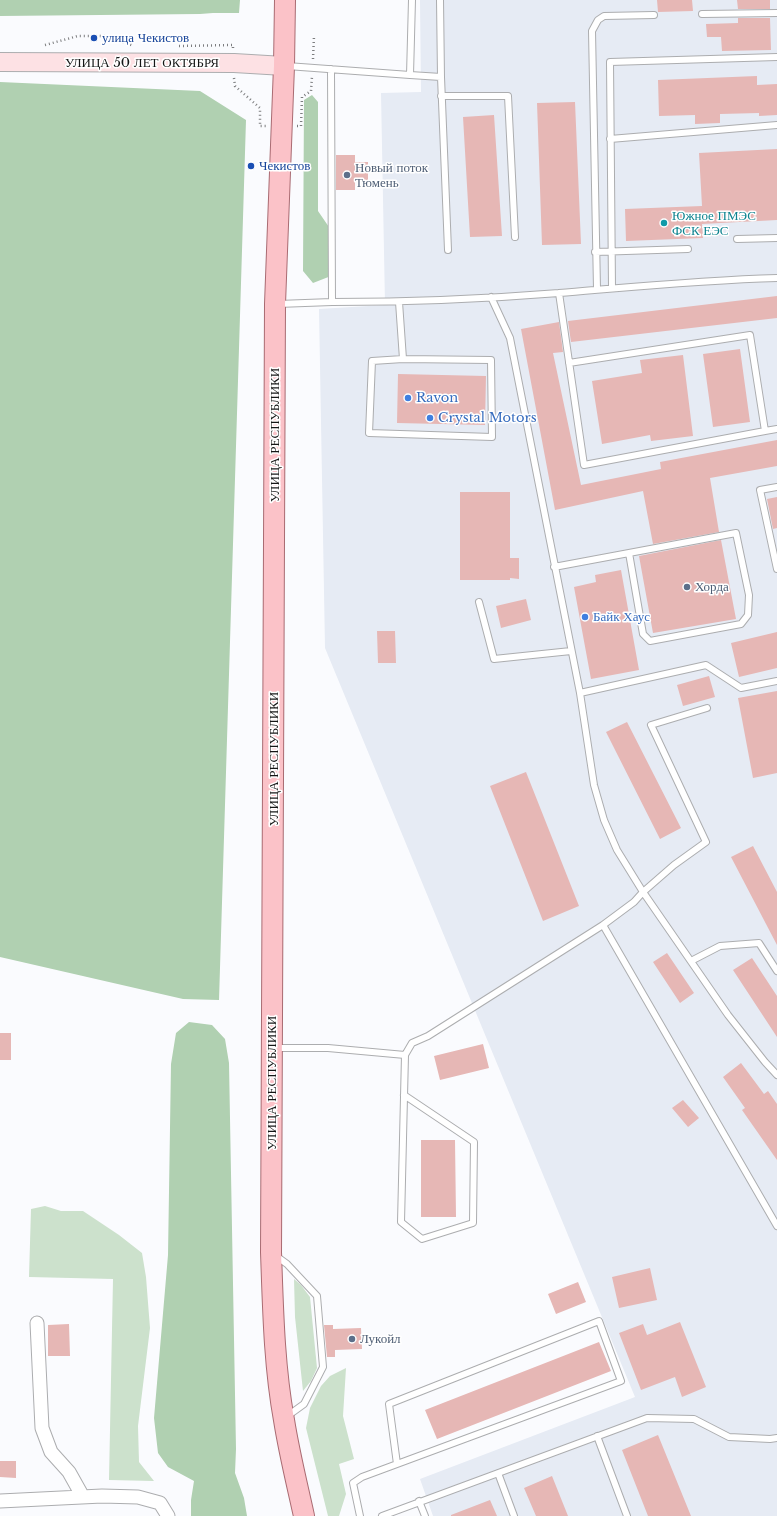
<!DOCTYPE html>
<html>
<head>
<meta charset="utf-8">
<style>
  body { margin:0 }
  canvas { display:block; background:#fafbfe }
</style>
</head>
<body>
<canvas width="777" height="1516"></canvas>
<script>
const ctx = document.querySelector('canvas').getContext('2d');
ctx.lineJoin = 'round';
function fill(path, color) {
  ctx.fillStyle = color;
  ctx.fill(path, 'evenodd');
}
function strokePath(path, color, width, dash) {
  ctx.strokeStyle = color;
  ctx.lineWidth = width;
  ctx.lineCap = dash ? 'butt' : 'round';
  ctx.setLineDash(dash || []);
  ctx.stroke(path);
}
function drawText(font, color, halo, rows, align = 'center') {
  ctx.font = font + ' "Libre Baskerville",serif';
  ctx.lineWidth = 3;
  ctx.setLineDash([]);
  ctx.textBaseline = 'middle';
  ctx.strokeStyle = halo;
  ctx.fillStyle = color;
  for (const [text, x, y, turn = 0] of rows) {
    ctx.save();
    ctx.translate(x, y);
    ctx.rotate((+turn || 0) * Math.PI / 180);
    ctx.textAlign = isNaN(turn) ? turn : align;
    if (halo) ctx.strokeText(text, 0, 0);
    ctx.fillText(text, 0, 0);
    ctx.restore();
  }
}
fill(new Path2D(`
  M420,0H777V1516H433L420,1479L635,1397L325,648L319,309L385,305L381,93L421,92Z`), '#e6ebf4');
fill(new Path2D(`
  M45,1206L61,1211H83L119,1235L142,1253L146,1277L150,1328L138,1426L139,1462L154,1481L109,1480L113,1279L29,1277L31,1209Z
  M294,1279L301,1285L310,1297L317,1368L311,1381L303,1391L295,1317Z
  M346,1368L343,1416L354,1459L339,1464L346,1494L339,1516H328L306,1428L310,1408L321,1386L330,1376Z`), '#cce1cc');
fill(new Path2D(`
  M0,0H240L239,13H213L200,14L0,16Z
  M0,82L200,91L246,120L219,1000L183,999L0,957Z
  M312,95L318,102V211L331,230V276L313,283L303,271L304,100Z
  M189,1022L212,1025L225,1039L229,1063L236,1449L235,1473L244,1498L247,1516H191V1500L194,1481L168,1467L158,1453L154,1418L168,1255L171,1064L176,1033Z`), '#b0d0b1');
fill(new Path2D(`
  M657,0H692L693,11L658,12Z
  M737,0H770V9H738Z
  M738,18H770L771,50L722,51L721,37H707L706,24L738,23Z
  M757,76V85L777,84V115L759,116V113L720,114V123L695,124V115L659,116L658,80Z
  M575,102L581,244L542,245L537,103Z
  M494,115L502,236L470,237L463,117Z
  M777,149V220L702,224L703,238L626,241L625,209L702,206L699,153Z
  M336,155H355V162H368V182L355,181V190H336Z
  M777,296V318L571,342L568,321Z
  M559,322L563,352L553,353L581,485L661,469L660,462L777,440V466L710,478L719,532L653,544L643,491L555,510L521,329Z
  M740,349L750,422L713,427L703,354Z
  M683,355L693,436L651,441L650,435L602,444L592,381L642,373L640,360Z
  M398,374L486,376L485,425L397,423Z
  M460,492H510V558H519V579L510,578V580H460Z
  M777,497V528L773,529L767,499Z
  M721,540L736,619L653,633L639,556Z
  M621,570L639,670L591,679L574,587L596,582L595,575Z
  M526,599L531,620L501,628L496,606Z
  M377,631H395L396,663H378Z
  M777,632V668L739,677L731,643Z
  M709,676L715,697L683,706L677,685Z
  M777,691V773L753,778L738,698Z
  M627,722L681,828L660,839L606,732Z
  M526,772L579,906L543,921L490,786Z
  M753,846L777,892V945L731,857Z
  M667,953L694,993L680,1003L653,962Z
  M752,958L777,996V1037L733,970Z
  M0,1033H11V1060H0Z
  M483,1044L489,1068L440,1080L434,1056Z
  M741,1063L764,1094L768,1091L777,1104V1160L742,1110L745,1108L723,1077Z
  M683,1100L699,1118L688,1127L672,1108Z
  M421,1140H455L456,1217H421Z
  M650,1268L657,1300L619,1308L612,1277Z
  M578,1282L586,1302L556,1314L548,1294Z
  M680,1322L706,1387L682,1397L675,1377L641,1390L619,1333L643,1324L647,1335Z
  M69,1324L70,1356H48V1325Z
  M324,1325H333V1329L361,1328L362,1349L335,1350V1357H327Z
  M599,1342L611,1371L437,1439L425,1410Z
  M658,1435L691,1516H648L622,1450Z
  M0,1461H16V1478L0,1477Z
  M552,1476L568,1516H536L524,1488Z
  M490,1500L497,1516H451V1515Z`), '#e6b7b5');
const service = new Path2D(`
  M440,0L441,77
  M702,14L777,13
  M287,66L410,75L412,0
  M410,75L441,77L448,250
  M441,96H508L515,237
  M610,139L777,125
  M737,239L777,238
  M595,252L688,249
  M612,288L610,62L777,57
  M597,289L592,31L598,20L604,16L654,15
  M559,293L584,465L765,431L750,335L569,363
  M491,297L510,338L580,693L594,785L604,820L617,850L643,892L728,1015L765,1062L777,1075
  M332,302C408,302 484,299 559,293C632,287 704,280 777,278
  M399,302L403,359
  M278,304L332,302L331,69
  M403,359L491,360L492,437L369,433L372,361Z
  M765,431L777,429
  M777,487L760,490L777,569
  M554,567L736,533L749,595L748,615L741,624L650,641L643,634L629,553
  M479,602L494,659L571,651
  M580,693L706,665L741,688L777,681
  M603,925L634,902L643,892L674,865L706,842L651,725L707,708
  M691,961L720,946L759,943L777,971
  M274,1048H328L405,1055L412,1043L428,1036L603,925L777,1226
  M404,1095L474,1142L473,1223L422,1239L401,1222L405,1055
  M276,1256L287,1264L317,1296L323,1367L304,1404L286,1417
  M597,1436L627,1516
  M498,1473L514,1516
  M419,1501L425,1516
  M360,1516L353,1483L362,1477L621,1381L599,1321L389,1404L397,1464
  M382,1516L647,1418L694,1419L729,1437L770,1439L777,1438`);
const minor = new Path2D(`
  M37,1323L42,1428L51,1452L69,1472L83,1497
  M0,1501L102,1496L138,1497L160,1503L168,1516`);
const secondary = new Path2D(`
  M0,62L234,63L284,66`);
const primary = new Path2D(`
  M285,0L284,66L275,304L271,1252C273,1308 274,1365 284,1420C289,1452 297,1484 304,1516`);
strokePath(service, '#acadaf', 8);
strokePath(minor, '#acadaf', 15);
strokePath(secondary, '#acadaf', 20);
strokePath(primary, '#a96b72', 22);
strokePath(new Path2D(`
  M45,45L78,36H106L134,46
  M179,46L233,45V49
  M313,59L314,36
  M234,78L235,86L260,108V126H266
  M297,126H301L302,97L311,91L312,76`), '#7c7d7f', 2.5, [1, 3]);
strokePath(service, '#fff', 6);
strokePath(minor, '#fff', 13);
strokePath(secondary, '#fde1e4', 18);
strokePath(primary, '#fbc2c8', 20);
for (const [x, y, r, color] of [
  [94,38,4,"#1a4fb4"],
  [251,166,4,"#1a4fb4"],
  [347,175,4,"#5c6f8a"],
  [664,223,4,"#0f9aa8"],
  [408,398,4,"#3f7fe0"],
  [430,418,4,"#3f7fe0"],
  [687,587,4,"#5c6f8a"],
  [585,617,4,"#3f7fe0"],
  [352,1339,4,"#5c6f8a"]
]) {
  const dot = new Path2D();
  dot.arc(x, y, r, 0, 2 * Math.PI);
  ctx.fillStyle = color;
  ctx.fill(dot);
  strokePath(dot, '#fff', 1.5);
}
drawText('13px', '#164399', '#fff', [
  ["улица Чекистов",102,38],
  ["Чекистов",259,166]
], 'left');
drawText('13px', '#141515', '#fff', [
  ["УЛИЦА 50 ЛЕТ ОКТЯБРЯ",142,63],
  ["УЛИЦА РЕСПУБЛИКИ",275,435,-90],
  ["УЛИЦА РЕСПУБЛИКИ",274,759,-90],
  ["УЛИЦА РЕСПУБЛИКИ",272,1083,-90]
]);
drawText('13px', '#4e5e75', '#fff', [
  ["Новый поток",355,168],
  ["Тюмень",355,183],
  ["Хорда",695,587],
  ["Лукойл",360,1339]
], 'left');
drawText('13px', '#0d838f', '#fff', [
  ["Южное ПМЭС",672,216],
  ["ФСК ЕЭС",672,231]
], 'left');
drawText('13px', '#366cbe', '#fff', [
  ["Ravon",416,398],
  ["Crystal Motors",438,418],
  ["Байк Хаус",593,617]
], 'left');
</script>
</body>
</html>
